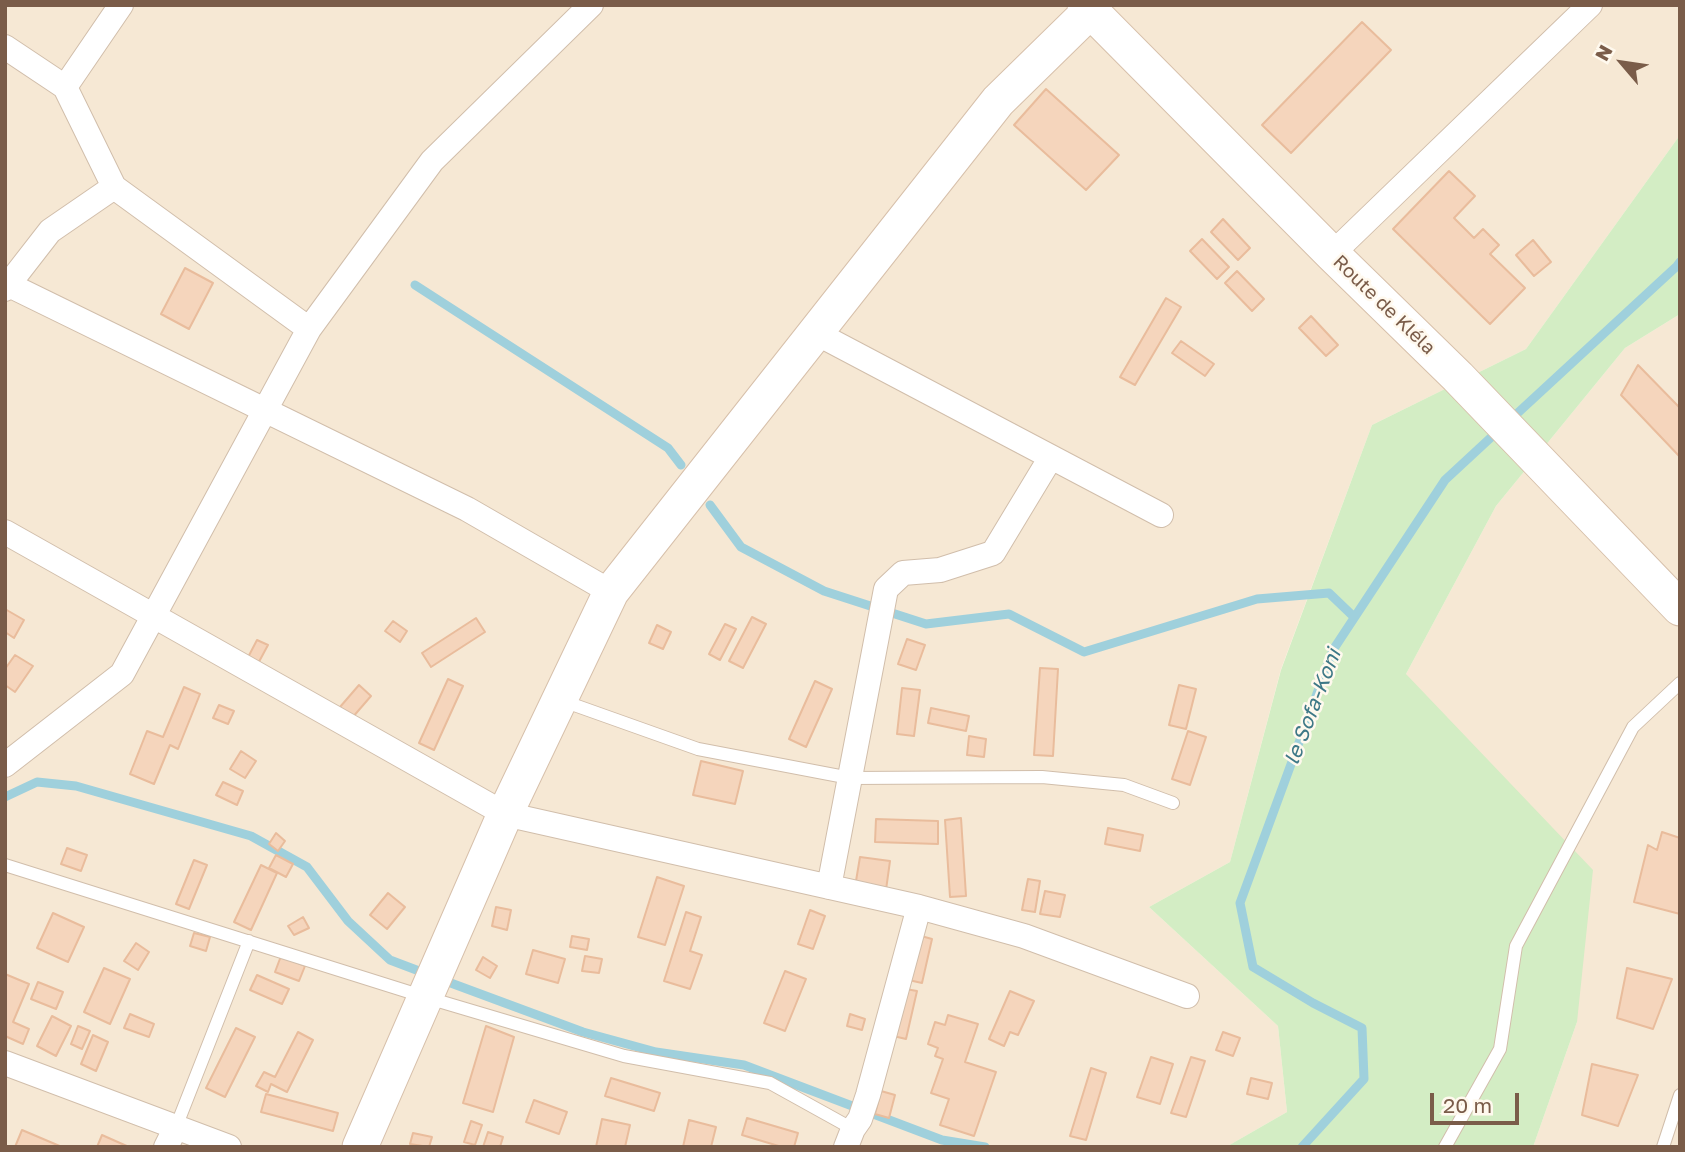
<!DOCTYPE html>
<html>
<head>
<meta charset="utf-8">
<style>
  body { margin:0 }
  #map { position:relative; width:1685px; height:1152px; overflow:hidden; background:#fef6e7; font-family:"Golos Text",sans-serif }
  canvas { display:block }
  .frame { position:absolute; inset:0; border:7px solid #7a5c49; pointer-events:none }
  .north { position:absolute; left:1587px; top:28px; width:70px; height:70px; -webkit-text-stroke:5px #fff9ee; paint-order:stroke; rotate:299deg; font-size:19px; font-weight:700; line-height:28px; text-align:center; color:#7a5c49 }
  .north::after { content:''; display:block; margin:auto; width:24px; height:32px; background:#7a5c49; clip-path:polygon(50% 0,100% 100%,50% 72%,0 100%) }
  .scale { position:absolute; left:1430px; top:1093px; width:89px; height:32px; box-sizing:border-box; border:4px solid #7a5c49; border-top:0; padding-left:9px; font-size:21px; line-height:24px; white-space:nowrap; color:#7a5c49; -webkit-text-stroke:5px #fff9ee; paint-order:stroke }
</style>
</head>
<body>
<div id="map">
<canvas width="1685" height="1152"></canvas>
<div class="frame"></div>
<div class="north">N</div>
<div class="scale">20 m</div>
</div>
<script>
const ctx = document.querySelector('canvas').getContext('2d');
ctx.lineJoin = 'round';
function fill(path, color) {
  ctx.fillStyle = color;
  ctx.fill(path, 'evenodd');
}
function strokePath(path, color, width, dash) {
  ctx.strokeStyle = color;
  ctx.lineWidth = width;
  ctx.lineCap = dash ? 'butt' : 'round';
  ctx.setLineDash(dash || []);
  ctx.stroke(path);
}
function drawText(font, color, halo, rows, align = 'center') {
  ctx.font = font + ' "Golos Text",sans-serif';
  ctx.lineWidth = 5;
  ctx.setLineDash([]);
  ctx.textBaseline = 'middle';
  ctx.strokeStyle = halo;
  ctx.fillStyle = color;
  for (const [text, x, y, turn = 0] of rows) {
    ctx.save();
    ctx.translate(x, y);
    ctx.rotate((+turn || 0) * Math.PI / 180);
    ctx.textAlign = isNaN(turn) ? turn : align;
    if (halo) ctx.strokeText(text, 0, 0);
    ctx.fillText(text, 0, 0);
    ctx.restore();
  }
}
fill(new Path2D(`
  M5,5H1680V135L1526,349L1372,425L1281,669L1230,862L1149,907L1278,1026L1287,1112L1226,1147H5Z
  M1680,314V1147H1533L1577,1022L1406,674L1496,506L1625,348Z`), '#f6e8d4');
fill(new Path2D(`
  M1680,135V314L1625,348L1496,506L1406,674L1593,870L1577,1022L1533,1147H1226L1287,1112L1278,1026L1149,907L1230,862L1281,670L1372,425L1526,349Z`), '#d3edc4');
strokePath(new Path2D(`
  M415,285L668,448L681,465
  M1509,421L1677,266L1680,262
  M710,505L741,547L824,591L926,624L1009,614L1084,652L1257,599L1329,593L1354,617
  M5,797L37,782L76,786L251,836L307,867L348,921L390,960L427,974
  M440,979L583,1032L656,1052L744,1065L942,1140L985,1147
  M1302,1147L1364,1079L1362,1028L1313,1003L1253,967L1240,903L1333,650L1445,480L1499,430`), '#9fd0dc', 9);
const building = new Path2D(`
  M1362,22L1391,50L1291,153L1262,125Z
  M1046,89L1119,155L1086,190L1014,125Z
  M1449,171L1475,196L1454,218L1474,238L1483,229L1499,245L1490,254L1525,288L1490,324L1393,229Z
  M1223,219L1250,248L1238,260L1211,232Z
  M1202,239L1229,267L1217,279L1190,251Z
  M1533,240L1551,262L1534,276L1516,255Z
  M185,268L213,283L189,329L161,314Z
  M1237,271L1264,299L1252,311L1225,283Z
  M1166,298L1181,307L1135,385L1120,377Z
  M1311,316L1338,345L1326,356L1299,328Z
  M1181,341L1214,364L1205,376L1172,353Z
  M1638,365L1680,408V457L1621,395Z
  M5,609L24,620L14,638L5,632Z
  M752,617L766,624L743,668L729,661Z
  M476,618L485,632L431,667L422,653Z
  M393,621L407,631L400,642L385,631Z
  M725,624L736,629L720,660L709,654Z
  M657,625L671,632L663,649L649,643Z
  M907,639L925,645L916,670L898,664Z
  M257,640L268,645L254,671L244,665Z
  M15,655L33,666L15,692L5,685V669Z
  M1040,668L1058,669L1053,756L1034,755Z
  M448,679L463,686L434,750L419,743Z
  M815,681L832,689L806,747L789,739Z
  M359,685L371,696L352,718L340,707Z
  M1179,685L1196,689L1186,729L1169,725Z
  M184,687L200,694L178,749L170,745L154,784L130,774L147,731L163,737Z
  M902,688L920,690L914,736L897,734Z
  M219,705L234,711L228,724L213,718Z
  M931,708L969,716L966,731L928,723Z
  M1188,731L1206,737L1190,785L1172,779Z
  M969,736L986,739L984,757L967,755Z
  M241,751L256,761L245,778L230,769Z
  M701,761L743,771L735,804L693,795Z
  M223,782L243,791L237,805L216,795Z
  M961,818L966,896L950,897L945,820Z
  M876,819L938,821V844L875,842Z
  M1108,828L1143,835L1140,851L1105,844Z
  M1662,832L1680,838V914L1634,902L1648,845L1657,850Z
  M276,833L285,841L278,851L269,844Z
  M67,848L87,855L81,871L61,864Z
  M276,855L293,864L286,877L269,868Z
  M860,857L890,861L885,897L854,893Z
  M194,860L207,865L189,909L176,904Z
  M261,865L277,873L251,930L234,922Z
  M657,877L684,886L665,945L638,937Z
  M1028,879L1040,881L1035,912L1022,910Z
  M1045,891L1065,895L1060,917L1040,914Z
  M388,893L405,907L387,929L370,915Z
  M496,907L511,910L507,930L492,926Z
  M810,910L825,916L813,949L798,944Z
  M686,912L701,917L690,951L702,955L690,989L664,981Z
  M53,913L84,927L68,962L37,948Z
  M303,917L309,928L294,935L288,926Z
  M194,933L210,937L206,951L190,946Z
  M914,934L932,939L922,983L904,979Z
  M572,936L589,939L587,950L570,947Z
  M136,943L149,952L138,970L124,961Z
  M533,950L565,959L558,983L526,974Z
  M281,956L305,966L299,981L275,972Z
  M585,956L602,959L599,973L582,971Z
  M483,957L497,966L490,978L476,970Z
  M104,968L130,979L110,1024L84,1012Z
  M1627,968L1672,979L1653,1029L1617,1018Z
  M785,971L806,979L785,1031L764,1023Z
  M5,974L29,984L13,1022L29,1029L23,1044L5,1036Z
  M257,975L289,989L282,1004L250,990Z
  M38,982L63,992L56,1009L31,999Z
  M900,988L917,991L906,1039L889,1035Z
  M1010,991L1034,1001L1018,1035L1010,1032L1004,1046L989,1039Z
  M130,1014L154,1024L149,1037L124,1028Z
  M850,1014L865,1019L862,1030L847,1026Z
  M948,1015L978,1024L965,1062L996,1072L974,1136L940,1125L949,1099L931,1093L943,1059L935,1056L938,1048L928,1044L935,1022L945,1025Z
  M52,1016L71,1026L56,1056L37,1046Z
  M78,1026L90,1031L82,1049L71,1044Z
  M486,1026L514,1037L493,1112L463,1103Z
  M236,1028L255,1037L225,1097L206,1088Z
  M298,1032L313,1040L287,1092L271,1084L268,1092L256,1086L264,1072L275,1077Z
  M1223,1032L1240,1038L1233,1056L1216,1050Z
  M93,1035L108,1042L96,1071L81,1064Z
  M1151,1057L1173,1064L1160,1104L1137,1097Z
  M1191,1057L1205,1061L1186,1117L1171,1113Z
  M1592,1064L1638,1075L1618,1126L1582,1115Z
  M1091,1068L1106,1073L1086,1140L1070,1136Z
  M611,1078L660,1093L654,1111L605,1096Z
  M1251,1078L1272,1083L1268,1099L1247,1094Z
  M881,1091L895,1095L889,1118L875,1114Z
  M266,1094L338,1113L333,1131L261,1112Z
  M534,1100L567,1112L559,1134L526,1122Z
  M747,1118L798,1133L794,1147H782L742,1135Z
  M602,1119L630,1125L625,1147H596Z
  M689,1120L716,1127L711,1147H683Z
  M471,1121L482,1125L475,1145L464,1142Z
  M22,1130L62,1147H15Z
  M488,1132L503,1137L500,1147H483Z
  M413,1133L432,1137L429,1147L410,1144Z
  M102,1135L129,1147H97Z`);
fill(building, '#f5d5bc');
strokePath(building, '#e9bc9c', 2);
const lane = new Path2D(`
  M563,701L698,749L850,778L1042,777L1124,785L1173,803
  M5,865L425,997L624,1056L770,1083L853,1129
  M176,1127L249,941
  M1445,1147L1500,1049L1516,946L1633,727L1680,683
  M1663,1147L1680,1095`);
const street = new Path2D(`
  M5,47L65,87L114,187L309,329
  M65,87L121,5
  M1332,254L1590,5
  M5,283L467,509L611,592
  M5,289L50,231L114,187
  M816,333L1161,515
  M5,532L505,814L919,907L1024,936L1187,996
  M5,765L122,674L309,329L432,161L591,5
  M829,887L886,589L903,573L940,570L993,553L1051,457
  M5,1063L229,1147
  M166,1147L176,1127
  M846,1147L853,1129L860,1119L868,1095L919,907`);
const secondary = new Path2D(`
  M1085,5L1332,254L1458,377L1680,608
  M360,1147L505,814L611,592L998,101L1090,11`);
strokePath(lane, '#d1beab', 14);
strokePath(street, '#d1beab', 26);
strokePath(secondary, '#d7c0ab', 37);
strokePath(lane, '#fff', 12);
strokePath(street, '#fff', 24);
strokePath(secondary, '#fff', 35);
drawText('19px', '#7a5c49', '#fff9ee', [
  ["Route de Kléla",1384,305,44]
]);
drawText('italic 21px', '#3e7887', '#fff9ee', [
  ["le Sofa-Koni",1313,707,-69]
]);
</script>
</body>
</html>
